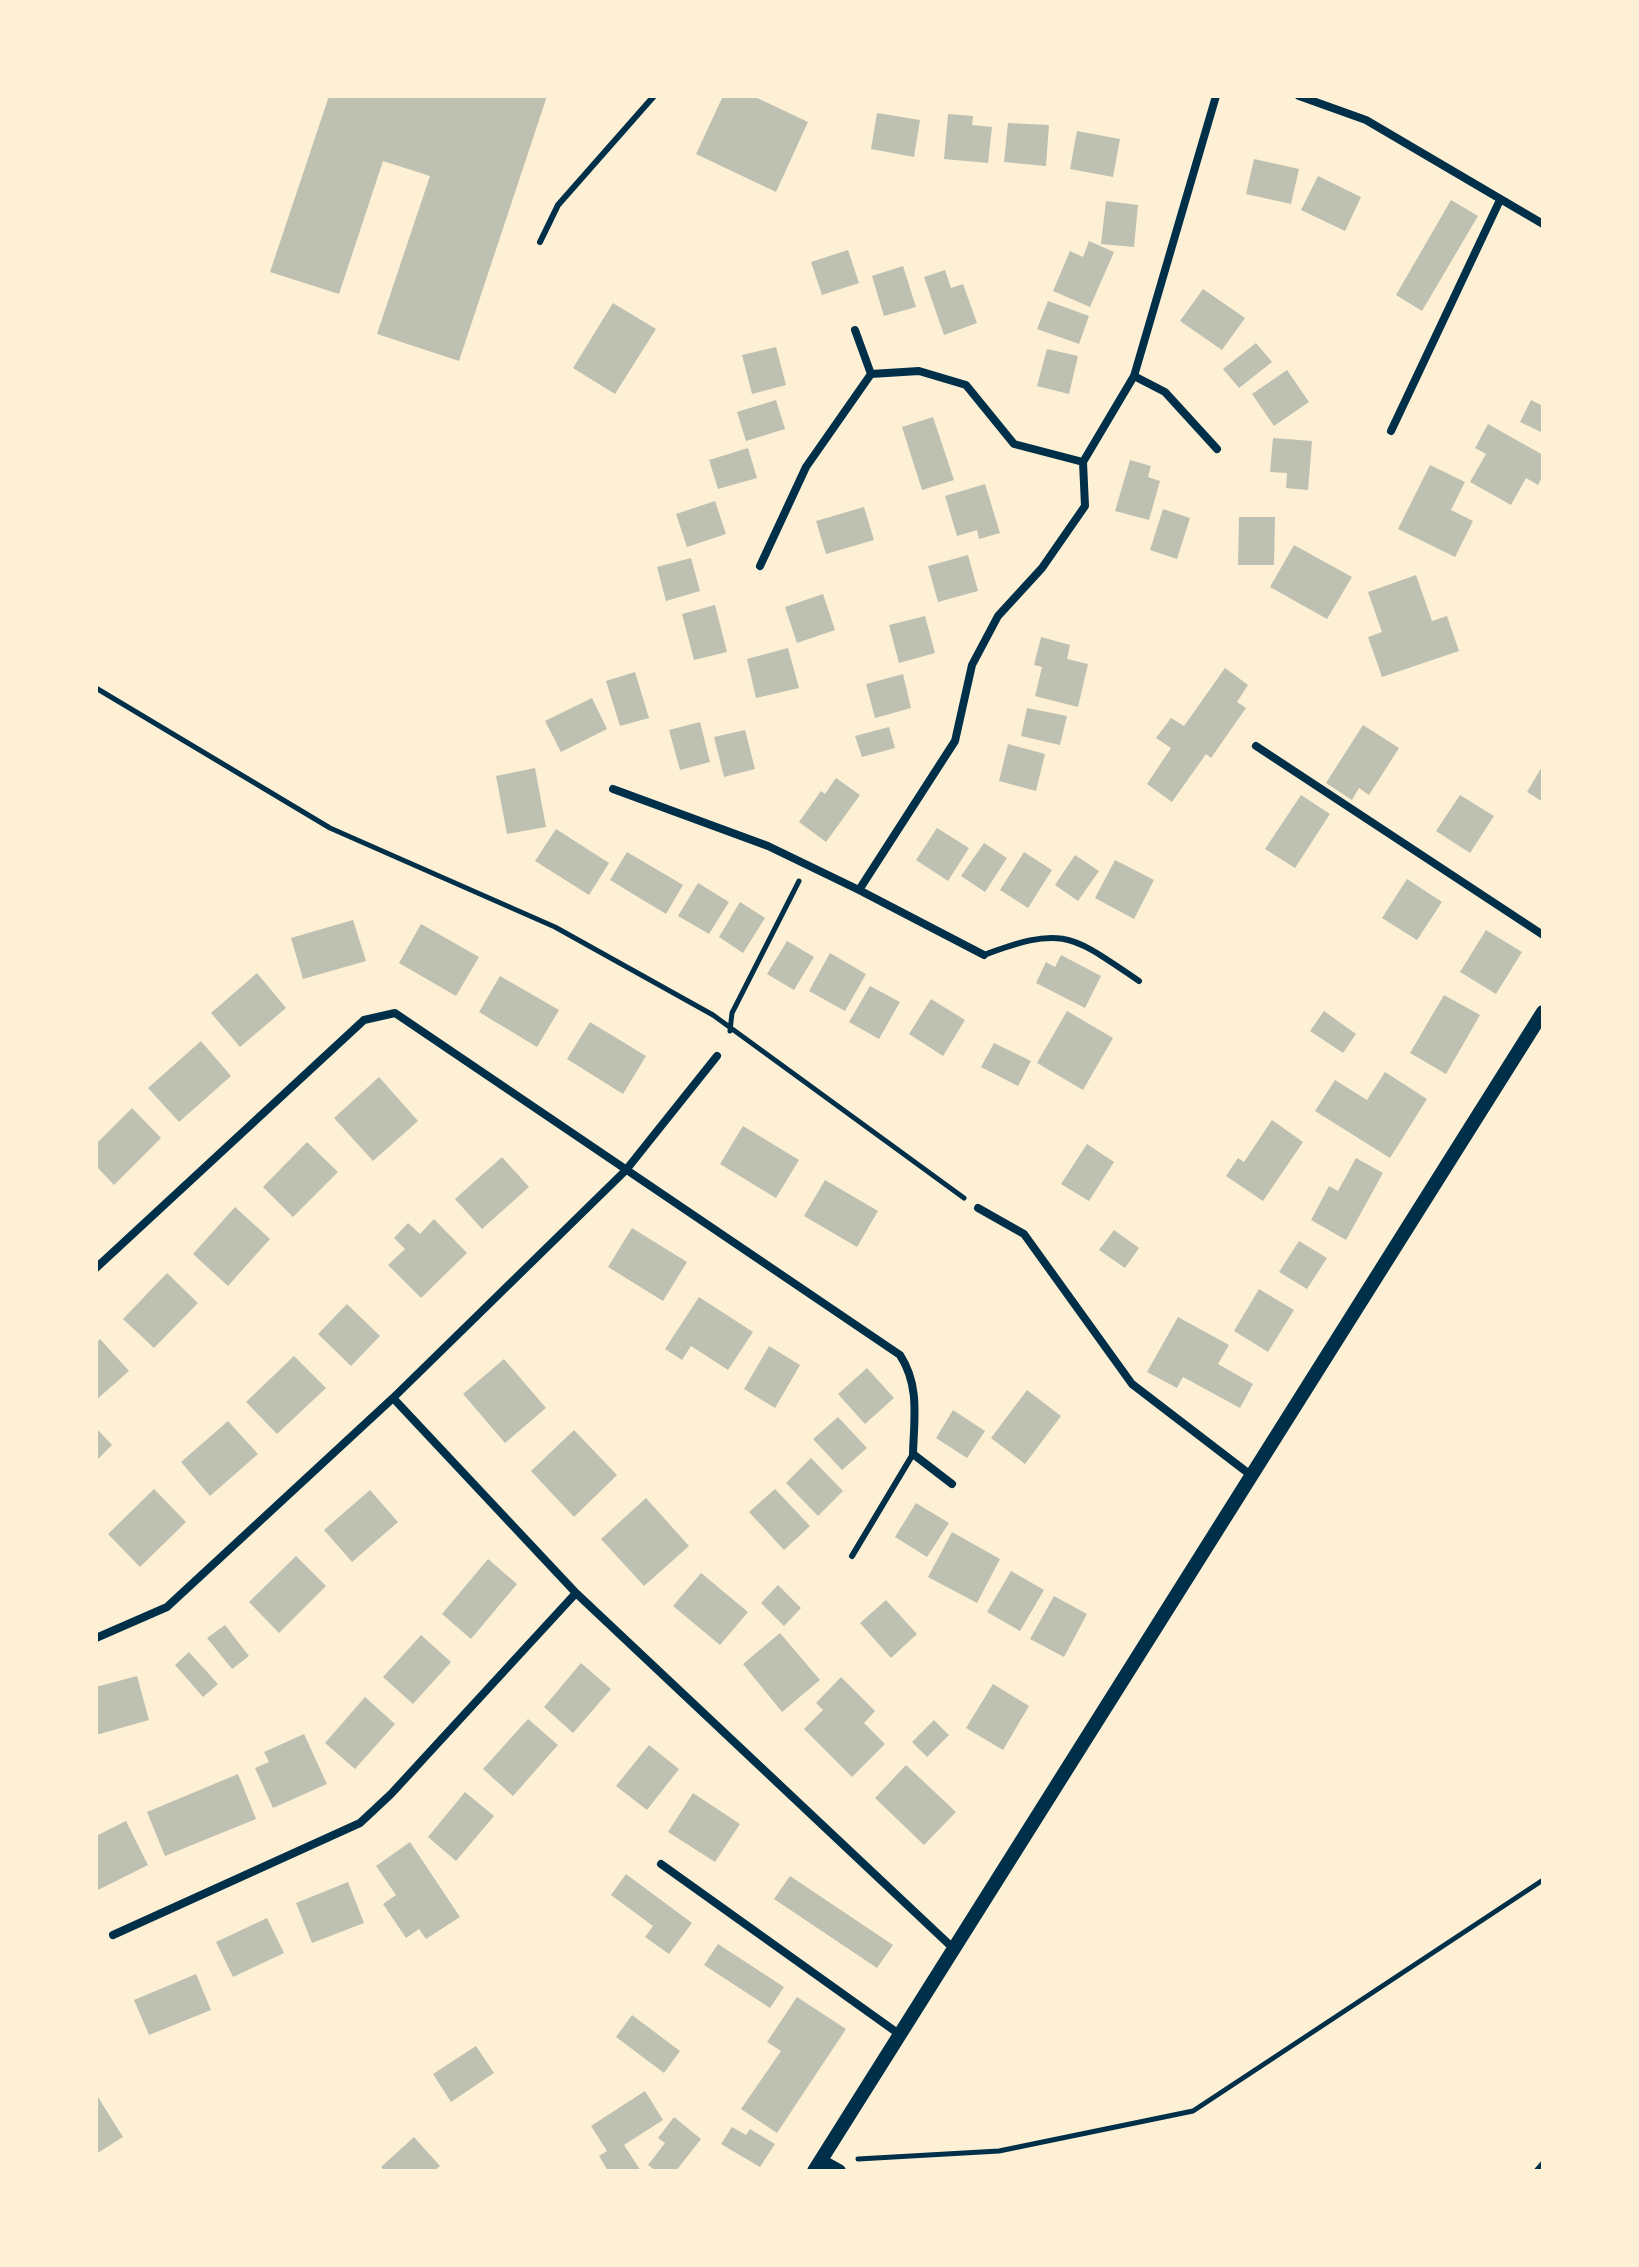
<!DOCTYPE html>
<html>
<head>
<meta charset="utf-8">
<style>
  body { margin:0 }
  #map { position:relative; width:1639px; height:2267px; overflow:hidden; background:#fdf0d5; font-family:Helvetica,sans-serif }
  canvas { display:block }
  .frame { position:absolute; inset:0; border:98px solid #fdf0d5; pointer-events:none }
</style>
</head>
<body>
<div id="map">
<canvas width="1639" height="2267"></canvas>
<div class="frame"></div>
</div>
<script>
const ctx = document.querySelector('canvas').getContext('2d');
ctx.lineJoin = 'round';
function fill(path, color) {
  ctx.fillStyle = color;
  ctx.fill(path, 'evenodd');
}
function strokePath(path, color, width, dash) {
  ctx.strokeStyle = color;
  ctx.lineWidth = width;
  ctx.lineCap = dash ? 'butt' : 'round';
  ctx.setLineDash(dash || []);
  ctx.stroke(path);
}
fill(new Path2D(`
  M329,96H547L459,361L377,334L430,176L383,161L339,294L270,272Z
  M723,96H753L808,122L776,192L696,154Z
  M877,113L920,120L914,157L871,149Z
  M948,114L973,116L972,125L992,127L988,163L944,159Z
  M1008,123L1049,125L1046,166L1004,162Z
  M1077,131L1120,139L1113,177L1070,169Z
  M1254,159L1299,169L1291,204L1246,194Z
  M1318,176L1361,197L1345,231L1301,210Z
  M1451,200L1478,216L1422,311L1396,295Z
  M1106,201L1138,205L1134,247L1101,244Z
  M1089,241L1114,252L1090,307L1053,291L1070,251L1083,257Z
  M848,250L859,283L822,295L811,262Z
  M903,266L916,307L884,316L872,276Z
  M945,270L951,288L963,284L977,323L944,335L924,277Z
  M1203,289L1245,318L1222,350L1180,321Z
  M1048,301L1089,316L1079,344L1037,329Z
  M613,303L656,329L615,394L573,368Z
  M1256,343L1272,362L1239,388L1223,369Z
  M776,347L786,385L752,394L742,355Z
  M1047,349L1078,356L1069,394L1037,386Z
  M1287,370L1309,402L1274,426L1252,394Z
  M776,400L785,429L746,441L737,412Z
  M1531,400L1543,406V433L1520,422Z
  M933,417L954,480L922,490L902,427Z
  M1488,424L1543,455V475L1538,485L1526,478L1511,505L1470,482L1486,454L1475,448Z
  M1273,438L1312,441L1308,490L1286,488L1287,473L1270,472Z
  M748,448L757,478L718,489L709,460Z
  M1130,460L1151,466L1148,477L1160,481L1149,520L1115,511Z
  M1430,465L1465,482L1451,510L1473,521L1455,557L1398,529Z
  M985,484L1000,533L979,539L977,530L957,536L945,496Z
  M715,501L726,534L687,547L676,514Z
  M864,507L874,540L826,554L816,521Z
  M1163,509L1190,518L1177,559L1150,550Z
  M1239,517H1275L1274,565H1238Z
  M1294,545L1352,577L1327,619L1270,587Z
  M968,555L978,591L938,602L928,566Z
  M691,558L700,591L666,601L657,567Z
  M1416,575L1432,621L1447,616L1459,651L1382,677L1368,637L1382,632L1368,592Z
  M823,594L835,630L797,643L785,607Z
  M715,605L727,652L694,660L682,614Z
  M925,616L935,653L899,663L889,625Z
  M1041,637L1070,645L1067,659L1088,664L1078,707L1035,696L1042,667L1034,665Z
  M788,648L799,688L756,698L747,659Z
  M1225,668L1248,685L1237,702L1246,708L1211,758L1206,754L1172,802L1147,784L1171,748L1156,738L1171,718L1184,726Z
  M635,672L649,718L620,726L606,681Z
  M903,674L911,708L875,718L866,684Z
  M592,698L607,729L561,752L545,721Z
  M1027,708L1067,716L1060,745L1021,736Z
  M700,722L710,762L680,770L669,730Z
  M1363,725L1399,748L1369,795L1359,788L1352,800L1326,783Z
  M889,727L895,748L862,757L855,736Z
  M745,730L755,769L724,777L714,737Z
  M1008,744L1045,754L1036,791L999,781Z
  M1543,765V802L1527,792Z
  M535,768L546,827L507,834L496,776Z
  M836,778L860,795L826,842L799,822L821,791L825,794Z
  M1301,795L1330,814L1295,868L1265,849Z
  M1460,795L1494,816L1470,853L1436,831Z
  M937,828L969,848L948,881L916,860Z
  M556,829L609,863L589,895L535,861Z
  M984,843L1007,858L985,892L961,876Z
  M627,852L683,885L666,914L610,880Z
  M1024,852L1052,870L1028,908L1000,890Z
  M1075,855L1099,871L1078,901L1055,885Z
  M1115,860L1154,880L1134,919L1095,898Z
  M1407,879L1442,902L1417,940L1382,918Z
  M698,883L729,902L709,934L678,916Z
  M740,902L765,918L743,953L719,937Z
  M353,920L366,961L303,979L291,938Z
  M421,924L479,957L456,996L399,963Z
  M1486,930L1522,952L1496,994L1460,972Z
  M787,941L814,957L794,990L767,974Z
  M830,953L866,974L845,1011L809,991Z
  M1061,955L1101,976L1085,1008L1036,983L1046,962L1055,967Z
  M257,973L286,1008L240,1047L211,1013Z
  M500,976L559,1010L537,1047L479,1012Z
  M870,986L900,1002L879,1039L849,1022Z
  M1444,995L1480,1015L1446,1074L1410,1053Z
  M931,999L965,1020L943,1056L909,1034Z
  M1067,1011L1113,1038L1083,1090L1037,1063Z
  M1324,1011L1356,1034L1343,1053L1310,1031Z
  M590,1022L646,1056L623,1094L567,1059Z
  M201,1041L231,1076L179,1122L148,1088Z
  M994,1043L1031,1061L1018,1086L981,1067Z
  M1385,1072L1427,1099L1390,1158L1315,1111L1335,1080L1367,1100Z
  M379,1077L418,1121L373,1161L334,1118Z
  M132,1108L161,1138L114,1185L96,1166V1144Z
  M1272,1120L1303,1142L1263,1201L1226,1176L1238,1158L1244,1162Z
  M743,1126L799,1160L776,1198L720,1164Z
  M307,1142L338,1172L293,1217L263,1187Z
  M1087,1144L1114,1162L1089,1201L1061,1184Z
  M502,1157L529,1187L482,1229L455,1199Z
  M1356,1158L1383,1173L1346,1240L1311,1220L1329,1186L1338,1191Z
  M825,1180L878,1211L857,1247L804,1216Z
  M235,1207L270,1239L228,1286L193,1254Z
  M434,1219L467,1253L421,1298L388,1265L405,1249L394,1238L408,1223L420,1234Z
  M632,1228L687,1262L663,1301L608,1267Z
  M1114,1230L1139,1248L1125,1268L1099,1250Z
  M1299,1241L1327,1258L1307,1289L1279,1272Z
  M167,1273L198,1303L154,1348L123,1319Z
  M1259,1289L1294,1310L1268,1352L1234,1331Z
  M699,1297L753,1332L728,1370L691,1346L682,1360L665,1349Z
  M347,1304L380,1336L351,1366L318,1334Z
  M1178,1317L1229,1345L1218,1364L1253,1384L1240,1408L1183,1377L1177,1388L1147,1372Z
  M100,1339L129,1371L96,1400V1343Z
  M769,1346L800,1365L775,1408L744,1389Z
  M294,1356L326,1388L277,1434L246,1402Z
  M504,1359L546,1408L505,1443L463,1394Z
  M867,1368L894,1398L865,1424L838,1394Z
  M1027,1390L1061,1416L1025,1464L991,1438Z
  M953,1410L985,1431L967,1458L936,1438Z
  M838,1417L867,1448L842,1470L813,1439Z
  M228,1421L258,1454L210,1496L181,1462Z
  M96,1428L112,1445L96,1461Z
  M574,1430L617,1475L574,1517L531,1471Z
  M811,1458L843,1491L818,1516L786,1483Z
  M154,1489L186,1522L140,1567L108,1534Z
  M775,1489L810,1526L784,1550L749,1512Z
  M370,1490L398,1522L352,1562L324,1530Z
  M646,1498L689,1546L644,1586L601,1539Z
  M916,1503L949,1523L927,1557L895,1537Z
  M952,1532L1000,1559L977,1603L928,1577Z
  M296,1556L326,1586L279,1633L249,1602Z
  M488,1559L517,1584L471,1639L442,1614Z
  M1011,1571L1044,1590L1020,1631L987,1612Z
  M701,1573L748,1612L720,1645L673,1606Z
  M778,1585L801,1608L784,1626L761,1603Z
  M1054,1596L1087,1614L1064,1657L1030,1639Z
  M886,1600L917,1634L891,1658L860,1623Z
  M225,1625L249,1656L232,1669L207,1638Z
  M780,1633L820,1680L782,1712L743,1664Z
  M421,1635L451,1662L413,1704L383,1677Z
  M189,1652L218,1684L203,1697L175,1665Z
  M581,1663L611,1689L573,1733L544,1707Z
  M137,1676L149,1720L96,1735V1687Z
  M841,1677L875,1711L864,1723L885,1744L852,1777L804,1729L823,1710L816,1703Z
  M993,1684L1029,1706L1003,1750L966,1728Z
  M365,1697L395,1724L355,1769L325,1743Z
  M528,1719L558,1745L513,1796L483,1769Z
  M934,1720L949,1735L927,1757L912,1742Z
  M304,1734L327,1784L273,1808L255,1768L269,1762L264,1752Z
  M649,1745L679,1769L647,1810L616,1786Z
  M906,1765L956,1812L924,1845L875,1798Z
  M238,1774L256,1819L165,1856L147,1812Z
  M465,1792L494,1816L456,1861L428,1837Z
  M693,1793L740,1824L715,1862L668,1832Z
  M126,1821L148,1865L96,1891V1836Z
  M410,1842L460,1917L426,1939L419,1929L406,1938L383,1904L396,1895L376,1866Z
  M626,1874L692,1923L669,1954L645,1937L653,1926L611,1895Z
  M790,1876L893,1945L877,1968L774,1899Z
  M348,1882L364,1923L312,1943L296,1903Z
  M267,1918L284,1953L233,1977L216,1942Z
  M718,1944L784,1987L770,2008L704,1965Z
  M196,1974L211,2010L149,2035L134,2000Z
  M797,1997L846,2029L777,2133L741,2109L781,2051L767,2042Z
  M632,2015L680,2051L664,2073L616,2037Z
  M476,2046L494,2073L451,2102L433,2074Z
  M645,2091L663,2120L624,2145L641,2171H608L599,2156L607,2151L591,2126Z
  M96,2094L123,2137L96,2154Z
  M674,2117L701,2139L676,2171H656L648,2165L665,2143L658,2138Z
  M732,2127L746,2135L750,2129L775,2144L760,2167L721,2144Z
  M414,2137L440,2166L434,2171H385L381,2167Z`), '#bec0b2');
strokePath(new Path2D(`
  M96,688L330,828L555,927L713,1015L964,1198
  M730,1031L732,1013L799,881
  M858,2159L999,2151L1193,2111L1543,1880
  M1536,2171L1543,2163`), '#003049', 5);
strokePath(new Path2D(`
  M540,242L558,205L654,96
  M984,955C1064,925 1071,935 1139,981
  M852,1556L913,1454`), '#003049', 6);
strokePath(new Path2D(`
  M1299,96L1366,120L1543,224
  M855,330L871,374
  M1134,376L1165,392L1217,449
  M1391,431L1500,200
  M760,566L806,467L871,374L919,371L966,385L1014,444L1083,462
  M1256,746L1543,935
  M613,789L768,846L859,890L955,741L972,665L998,616L1042,568L1085,506L1083,462L1134,376L1216,96
  M859,890L984,955
  M978,1208L1024,1234L1132,1384L1252,1476
  M96,1268L364,1020L395,1013L900,1355C920,1386 914,1418 913,1454L952,1484
  M393,1398L576,1593L954,1949
  M96,1638L167,1607L393,1398L626,1170L717,1056
  M661,1864L899,2034
  M113,1935L360,1823L391,1794L576,1593`), '#003049', 8);
strokePath(new Path2D(`
  M821,2161L839,2171
  M814,2171L1543,1012`), '#003049', 14);
</script>
</body>
</html>
